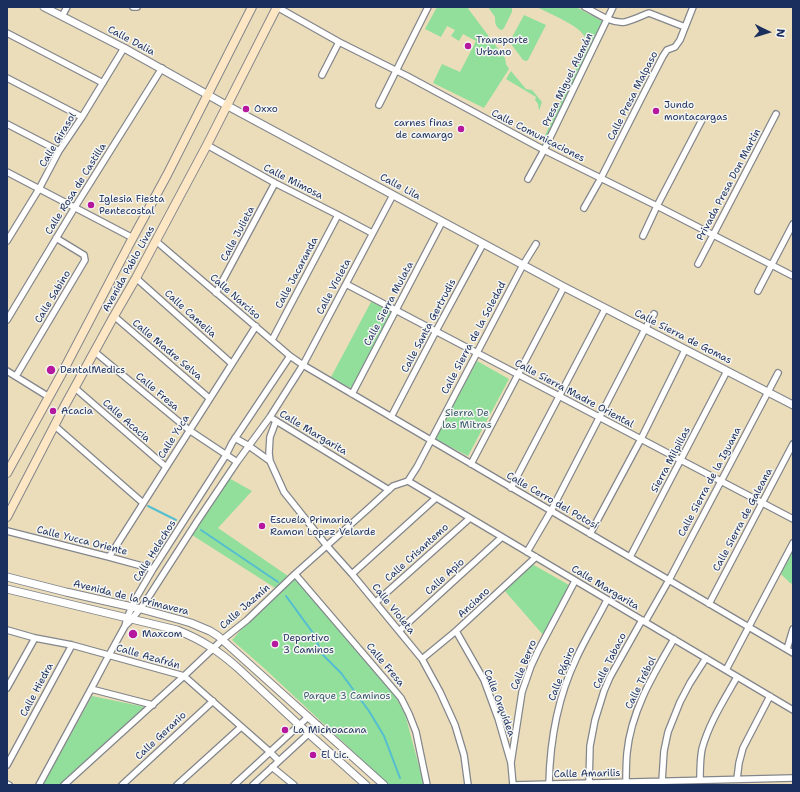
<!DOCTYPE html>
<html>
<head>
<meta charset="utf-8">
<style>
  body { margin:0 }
  #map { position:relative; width:800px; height:792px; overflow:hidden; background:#ebddb9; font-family:"Shantell Sans",sans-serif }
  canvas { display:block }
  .frame { position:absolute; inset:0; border:8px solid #1b2f5e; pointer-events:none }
  .north { position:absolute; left:748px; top:12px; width:40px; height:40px; -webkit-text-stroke:3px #f6f6f2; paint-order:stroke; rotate:95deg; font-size:11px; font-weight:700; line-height:16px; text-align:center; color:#1b2f5e }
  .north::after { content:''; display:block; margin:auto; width:14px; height:18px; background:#1b2f5e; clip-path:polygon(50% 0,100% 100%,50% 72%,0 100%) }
</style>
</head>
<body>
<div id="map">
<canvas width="800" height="792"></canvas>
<div class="frame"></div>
<div class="north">N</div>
</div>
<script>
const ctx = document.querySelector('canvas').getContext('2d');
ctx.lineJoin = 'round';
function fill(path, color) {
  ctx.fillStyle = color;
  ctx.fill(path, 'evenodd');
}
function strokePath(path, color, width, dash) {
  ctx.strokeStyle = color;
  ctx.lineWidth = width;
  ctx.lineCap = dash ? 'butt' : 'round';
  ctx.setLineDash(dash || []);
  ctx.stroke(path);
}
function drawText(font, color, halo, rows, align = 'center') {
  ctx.font = font + ' "Shantell Sans",sans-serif';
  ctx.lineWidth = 3;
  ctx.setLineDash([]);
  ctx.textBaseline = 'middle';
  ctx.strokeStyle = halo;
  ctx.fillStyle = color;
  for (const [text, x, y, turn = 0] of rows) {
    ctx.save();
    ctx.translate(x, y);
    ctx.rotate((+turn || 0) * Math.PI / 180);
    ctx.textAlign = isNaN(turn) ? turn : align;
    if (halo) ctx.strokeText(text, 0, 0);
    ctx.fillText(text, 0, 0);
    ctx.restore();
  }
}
fill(new Path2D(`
  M437,7H467L505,58L506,64L509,69L484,108L433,83L442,64L460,72L476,41L463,34L459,41L451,36L455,30L447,26L441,37L425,29Z
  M488,7H512V12L504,28L502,30L499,29C495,25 495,22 495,17Z
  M537,7H576L604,22L545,143L542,142L585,48C586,44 586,40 584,36C580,26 548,13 537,7Z
  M524,15L546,25L528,60L526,61L523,60L511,44L510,41Z
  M511,71L526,89L532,90L542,102L539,111L538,104L535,100L536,97L506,79Z
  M371,302L392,311L351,388L330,379Z
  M477,361L509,379L468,456L435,439Z
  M227,477L252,491L218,528L291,578L282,589L296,578L396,697L405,714L424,785H389L265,669L232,640L246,624L280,591L192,535Z
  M793,546V584L790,583L781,574Z
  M532,564L569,585L561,605L544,636L504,590Z
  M92,696L145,707L60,785H43Z`), '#92df9c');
strokePath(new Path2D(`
  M148,506L176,520
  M201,530L278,582
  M286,596L313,633L322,654L341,673L369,711L384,736L400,778`), '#54bed0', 2);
const minor = new Path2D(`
  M133,7H137
  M277,7L339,42L407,76L544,150L657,206L793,276
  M585,7C597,13 611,24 625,22C633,20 641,16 649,13L685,27
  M62,16L67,7
  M7,33L103,83
  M322,75L339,42
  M7,78L82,117
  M379,105L428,7
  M7,124L59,151
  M207,145L275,183L338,215L372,233
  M7,172L133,238
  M528,179L544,150L613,7
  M584,208L601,178L644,93L663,56L667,50L675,47L680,40L693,7
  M643,236L657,206L703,118
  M7,241L39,189L59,151L82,117L124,48
  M156,241L290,356L303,365L793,653
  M698,264L776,114
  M136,278L231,363
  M346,284L793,519
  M758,291L793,224
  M216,293L275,183
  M114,316L209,398
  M7,320L75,207L162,68
  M272,340L338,215
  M95,352L189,430L237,462
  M7,371L49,397
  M16,376L85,260L84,255L56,238
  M75,388L166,467
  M352,394L442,222
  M391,417L436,331L483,244
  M273,419L389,490
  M276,421L270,437L269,453L270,461L284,492L327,546L352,574L422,659L440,692L455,725L464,755L468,785
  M55,426L143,503
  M235,438L249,446L270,461
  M471,464L564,287
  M408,481L793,710
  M511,488L605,309
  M7,531L109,557L153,569
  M590,534L641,439L685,350
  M527,552L551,511L645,329L654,314
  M109,557L256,326
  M630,557L727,371
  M295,574L384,678L401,698L409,714L416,732L427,785
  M352,574L436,498
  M376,602L470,518
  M709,604L793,444
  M645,622L669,580L778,373
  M125,626L132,619L146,601L198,520L237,462L270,417L303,365L393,195
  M7,630L35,638L72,645L184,676L270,752L279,761
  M399,631L502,537
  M456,631L484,680L498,718L511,763L513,785
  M787,649L793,629
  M422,659L456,631L536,557
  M726,670L793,543
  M7,688L35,638
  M91,689L153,705
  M511,763L522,692L531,666L538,651L575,581
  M7,765L72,645
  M272,767L294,785
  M737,779L739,763L743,748L770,696
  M700,780C700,770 700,759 702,749C709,723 724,700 737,677
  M662,781L664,751L668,732L680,702L690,683L706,658
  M589,783L590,746L595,720L604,691L610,677L642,620
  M7,784L9,785
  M549,784C550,741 557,699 576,659C585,639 597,620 607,600
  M39,785L91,689L109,655L125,626L127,618L136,598L153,569L226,455L232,443L290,356
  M64,785L184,676L222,640L247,620L295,574L369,508L393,486L408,481L417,467L523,265L536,244
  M122,785L213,701
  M177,785L241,727
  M234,785L308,717
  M253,785L318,725
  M513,785L793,778
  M626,785C626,774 626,764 627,753C631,711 653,675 674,639`);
const tertiary = new Path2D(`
  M44,7L124,48L226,105L564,287L793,405
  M7,577L66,592L141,609L181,620L191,623L210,631L218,636L384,785
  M7,589L177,630C202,640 219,651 239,669L299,725L366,785`);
const secondary = new Path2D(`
  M7,473L61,375L130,243L167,175L252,7
  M7,517L64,407L114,316L136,278L207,145L277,7`);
strokePath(minor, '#83868c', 8);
strokePath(tertiary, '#83868c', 9);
strokePath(secondary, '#83868c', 10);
strokePath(minor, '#fff', 5.5);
strokePath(tertiary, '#fff', 7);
strokePath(secondary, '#fce6c4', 8);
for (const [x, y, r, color] of [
  [468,46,4,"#b5179e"],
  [246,109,4,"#b5179e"],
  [656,111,4,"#b5179e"],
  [461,129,4,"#b5179e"],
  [91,205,4,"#b5179e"],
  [51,370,5,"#b5179e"],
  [53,411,4,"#b5179e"],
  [262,526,4,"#b5179e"],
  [133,634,5,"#b5179e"],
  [275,644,4,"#b5179e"],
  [285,730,4,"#b5179e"],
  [313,755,4,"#b5179e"]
]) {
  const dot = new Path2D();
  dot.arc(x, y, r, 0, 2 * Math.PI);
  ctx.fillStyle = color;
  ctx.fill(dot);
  strokePath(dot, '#f6f6f2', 1.5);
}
drawText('10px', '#1b2f5e', '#f6f6f2', [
  ["Transporte",476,40],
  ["Urbano",476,52],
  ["Jundo",664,105],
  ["montacargas",664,117],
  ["Oxxo",254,109],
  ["carnes finas",453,123,"right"],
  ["de camargo",453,135,"right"],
  ["Iglesia Fiesta",99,199],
  ["Pentecostal",99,211],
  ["DentalMedics",60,370],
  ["Acacia",61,411],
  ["Escuela Primaria,",270,520],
  ["Ramon Lopez Velarde",270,532],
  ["Maxcom",142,634],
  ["Deportivo",283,638],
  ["3 Caminos",283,650],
  ["La Michoacana",293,730],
  ["El Lic.",321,755]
], 'left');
drawText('10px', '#1b2f5e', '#f6f6f2', [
  ["Calle Dalia",131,41,28],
  ["Presa Miguel Alemán",568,80,-64],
  ["Calle Presa Malpaso",633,96,-63],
  ["Calle Comunicaciones",538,136,27],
  ["Calle Girasol",58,140,-59],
  ["Calle Mimosa",293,182,27],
  ["Privada Presa Don Martín",729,185,-62],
  ["Calle Lila",400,187,28],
  ["Calle Rosa de Castilla",76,189,-58],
  ["Calle Julieta",238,234,-62],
  ["Avenida Pablo Livas",129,269,-61],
  ["Calle Jacaranda",297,273,-62],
  ["Calle Violeta",334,287,-62],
  ["Calle Sabino",53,297,-59],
  ["Calle Narciso",235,297,41],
  ["Calle Sierra Mulata",389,304,-62],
  ["Calle Camelia",190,314,42],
  ["Calle Santa Gertrudis",429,326,-62],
  ["Calle Sierra de Gomas",683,337,27],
  ["Calle Sierra de la Soledad",474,338,-62],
  ["Calle Madre Selva",167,350,40],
  ["Calle Fresa",157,392,40],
  ["Calle Sierra Madre Oriental",574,394,28],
  ["Calle Acacia",126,421,41],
  ["Calle Margarita",313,433,31],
  ["Calle Yuca",174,437,-58],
  ["Sierra Milpillas",671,460,-62],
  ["Calle Sierra de la Iguana",710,482,-62],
  ["Calle Cerro del Potosí",552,501,30],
  ["Calle Sierra de Galeana",743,520,-62],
  ["Calle Yucca Oriente",82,541,14],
  ["Calle Helechos",155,551,-58],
  ["Calle Crisantemo",417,553,-42],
  ["Calle Apio",445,577,-42],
  ["Calle Margarita",605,588,31],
  ["Avenida de la Primavera",131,598,14],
  ["Anciano",474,603,-43],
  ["Calle Jazmín",245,607,-41],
  ["Calle Violeta",393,609,51],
  ["Calle Azafrán",148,657,16],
  ["Calle Tabaco",610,661,-63],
  ["Calle Fresa",385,665,50],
  ["Calle Berro",524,665,-68],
  ["Calle Pápiro",562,674,-69],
  ["Calle Trébol",641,683,-64],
  ["Calle Hiedra",37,690,-62],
  ["Calle Orquídea",499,703,69],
  ["Calle Geranio",161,736,-43],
  ["Calle Amarilis",587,774,-1]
]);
drawText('10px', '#395b6e', '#f6f6f2', [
  ["Sierra De",467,413],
  ["las Mitras",467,425],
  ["Parque 3 Caminos",347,696]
]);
</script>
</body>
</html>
